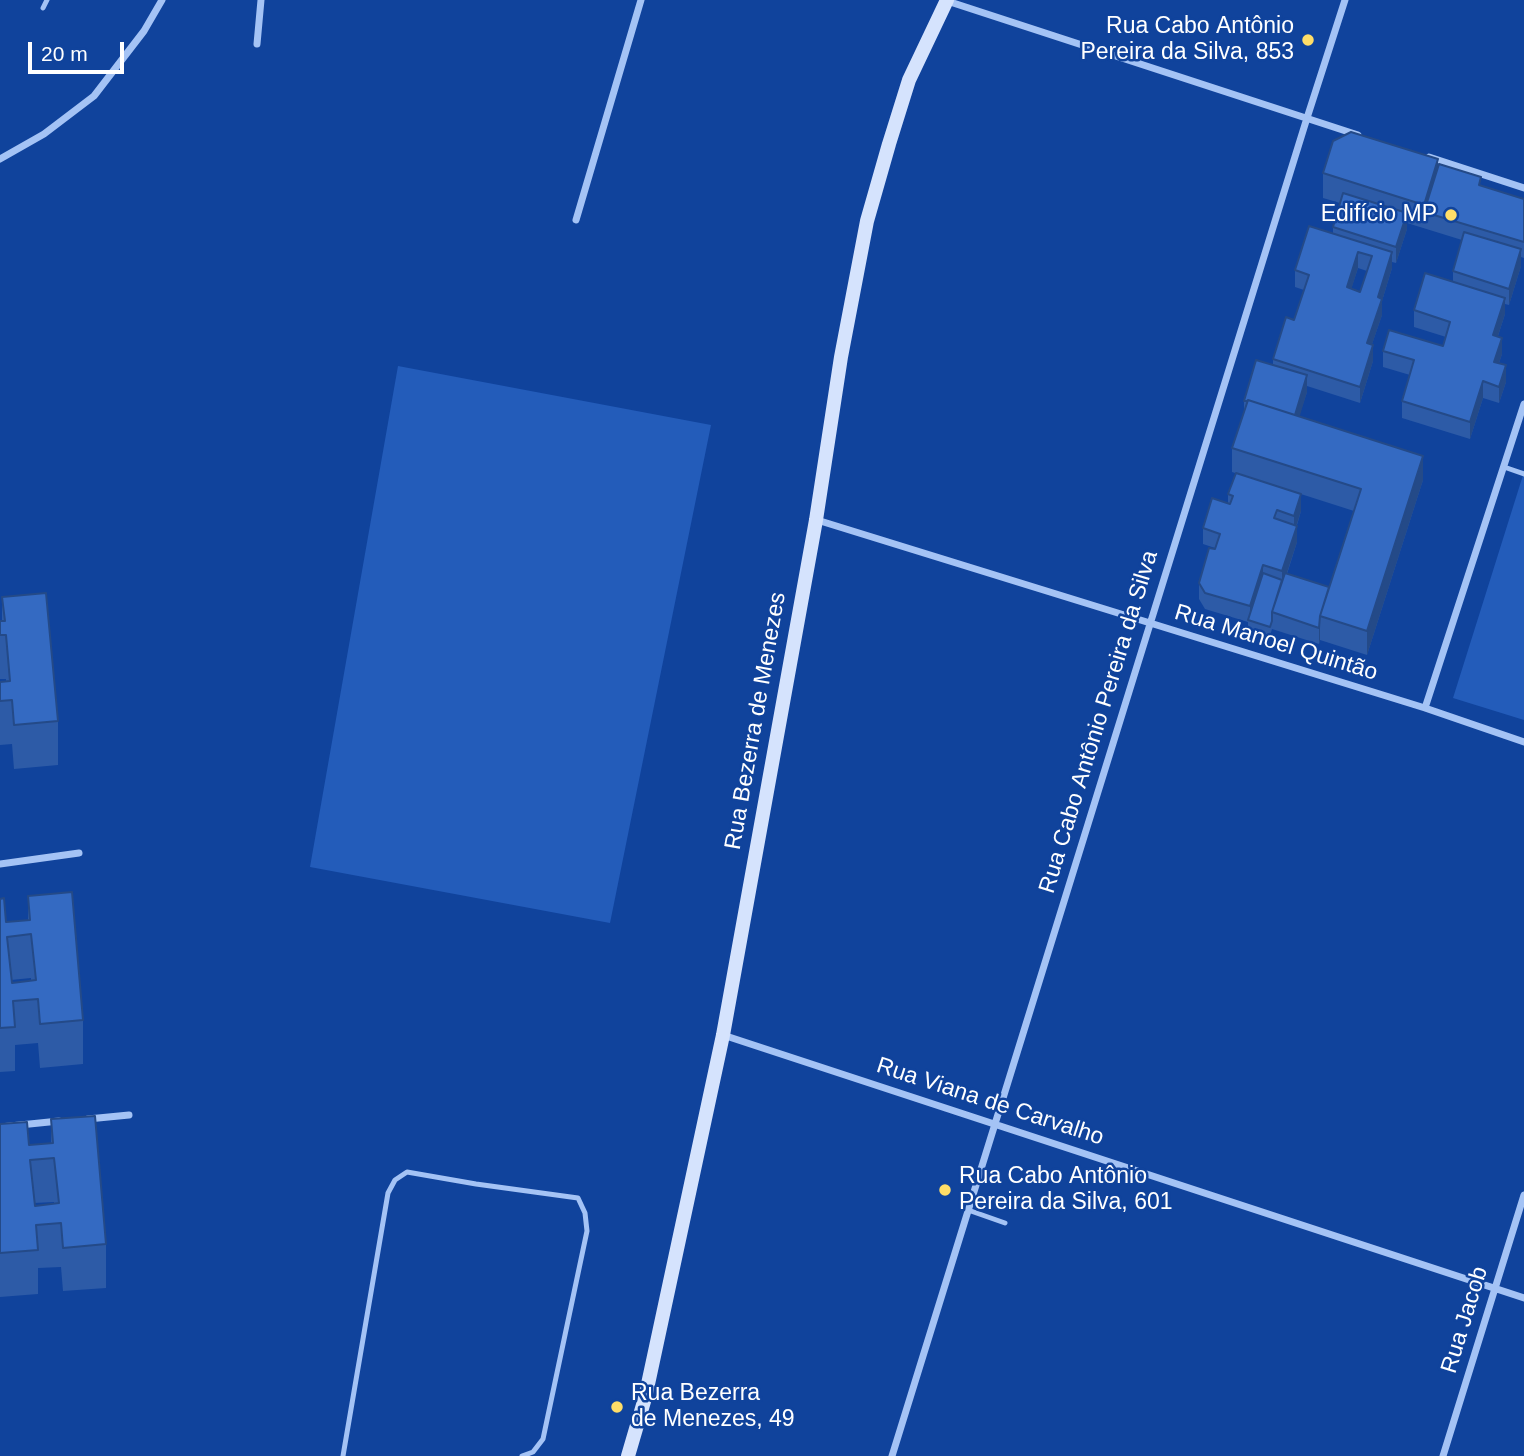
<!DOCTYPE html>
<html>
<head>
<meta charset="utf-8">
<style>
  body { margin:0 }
  #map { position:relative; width:1524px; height:1456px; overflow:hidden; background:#10439c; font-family:Helvetica,sans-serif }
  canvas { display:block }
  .scale { position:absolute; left:28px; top:42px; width:96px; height:32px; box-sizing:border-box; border:4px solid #fff; border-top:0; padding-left:9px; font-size:21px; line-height:24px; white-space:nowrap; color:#fff; -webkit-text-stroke:5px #10439c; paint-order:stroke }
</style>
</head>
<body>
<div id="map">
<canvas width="1524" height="1456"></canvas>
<div class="scale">20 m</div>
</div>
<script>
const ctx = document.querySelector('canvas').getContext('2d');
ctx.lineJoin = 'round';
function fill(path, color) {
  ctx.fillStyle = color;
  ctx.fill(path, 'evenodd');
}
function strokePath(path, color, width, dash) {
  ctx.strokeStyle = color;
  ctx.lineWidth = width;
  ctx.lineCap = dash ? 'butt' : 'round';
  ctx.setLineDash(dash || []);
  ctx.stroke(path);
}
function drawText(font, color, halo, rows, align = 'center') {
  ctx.font = font + ' Helvetica,sans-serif';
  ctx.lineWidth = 5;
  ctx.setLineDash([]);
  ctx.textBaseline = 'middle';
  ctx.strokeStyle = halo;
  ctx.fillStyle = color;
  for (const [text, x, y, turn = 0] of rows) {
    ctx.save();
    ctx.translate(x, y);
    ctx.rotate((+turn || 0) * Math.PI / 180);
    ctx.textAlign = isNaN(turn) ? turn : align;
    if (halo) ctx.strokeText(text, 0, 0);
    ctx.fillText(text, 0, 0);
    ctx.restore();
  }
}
fill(new Path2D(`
  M398,366L711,425L610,923L310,867Z
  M1524,472V720L1453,698Z`), '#235cba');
strokePath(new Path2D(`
  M43,8L47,0
  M1504,467L1524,474
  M968,1210L1005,1223
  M343,1456L388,1193L395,1180L407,1172L476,1184L578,1198L585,1213L587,1231L543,1439L533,1452L522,1456`), '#a4c3f5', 5);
strokePath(new Path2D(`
  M947,1L1358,135
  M257,44L261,0
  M1429,157L1524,188
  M0,159L44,134L94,96L144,31L162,0
  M576,220L641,0
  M817,520L1425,708L1524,742
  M1425,708L1524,404
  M0,864L79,853
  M723,1035L1524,1298
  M88,1119L129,1115
  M0,1127L59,1121
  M892,1456L1307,118L1345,0
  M1443,1456L1524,1195`), '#a4c3f5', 7);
strokePath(new Path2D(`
  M628,1456L645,1398L723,1035L816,520L841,357L867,221L889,144L909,80L947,0`), '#d5e3fd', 14);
fill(new Path2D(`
  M1438,167L1481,186L1524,199V258L1521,257V266L1509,305L1505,304V314L1498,336L1502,354L1499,363L1506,382L1499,403L1483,398L1470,439L1402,418V401L1410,375L1383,367V351L1443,346L1446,337L1414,327V310L1453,282V271L1462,240L1407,223V229L1396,263L1392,262V268L1382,301V315L1372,344L1373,361L1360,403L1307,386V392L1299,416L1423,480L1367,655L1320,640L1319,644L1272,629L1270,636L1248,629V622L1205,609L1199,599V583L1215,548L1203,544V528L1228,504V494L1301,511L1297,525V542L1287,574L1329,587L1354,511L1232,472V448L1244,411V401L1273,365V359L1294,320L1304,290L1295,287V270L1333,233V227L1340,203L1323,198V173ZM1358,268L1367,271L1360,292L1351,289Z
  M2,597L58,721V765L14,769L12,744L0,745V682L6,681V679H0V621H2Z
  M28,896L83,1020V1064L40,1068L38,1043L15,1045V1071L0,1072V899L6,922L28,920ZM31,978V981L12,983L11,980Z
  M51,1119L106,1244V1288L63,1291L61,1267L38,1268V1294L0,1297V1124L29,1145L51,1143ZM54,1202V1204L35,1206L34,1203Z`), '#2d5ba7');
fill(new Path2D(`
  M1438,159V183L1424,212V205Z
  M1407,213V229L1396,263V247Z
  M1521,249V266L1509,305V289Z
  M1358,252V268L1347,303V287Z
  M1392,252V268L1382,301V315L1367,359V343L1378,297Z
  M1505,298V314L1493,351V335Z
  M1502,338V354L1494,378V362Z
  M1373,345V361L1360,403V387Z
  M1506,365V382L1499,403V387Z
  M1307,375V392L1295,432V416Z
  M1483,381V398L1470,439V422Z
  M1423,456V480L1367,655V631Z
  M1301,494V511L1294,533V516Z
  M1297,526V542L1282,588V571Z
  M1263,565V581L1250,622V606Z
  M1320,624V640L1319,644V628Z`), '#244a88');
const building = new Path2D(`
  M1351,132L1438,159L1424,205L1323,173L1333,141Z
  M1439,164L1481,177L1479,185L1524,199V242L1424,212Z
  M1343,193L1407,213L1396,247L1333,227Z
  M1309,226L1392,252L1378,297L1382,299L1367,343L1373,345L1360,387L1273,359L1286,317L1294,320L1309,275L1295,270ZM1358,252L1372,256L1360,292L1347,287Z
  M1464,232L1521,249L1509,289L1453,271Z
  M1425,273L1505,298L1493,335L1502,338L1494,362L1506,365L1499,387L1483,381L1470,422L1402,401L1414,360L1383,351L1389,330L1443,346L1450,322L1414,310Z
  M1256,360L1307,375L1295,415L1248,400L1247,401H1244Z
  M1248,400L1423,456L1367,631L1320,616L1361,489L1232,448Z
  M1236,473L1301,494L1294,516L1277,510L1274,518L1297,526L1282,571L1263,565L1250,606L1205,593L1199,583L1209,548L1215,549L1220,534L1203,528L1212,498L1230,504L1233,496L1228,494Z
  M1263,573L1282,580L1272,612V621L1270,627L1248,620Z
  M1285,573L1329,587L1320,616L1319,628L1272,612Z
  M46,593L58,721L14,725L12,700L0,701V682L10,681L6,635H0V621H5L2,597Z
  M72,892L83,1020L40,1024L38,999L13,1001L15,1027L0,1028V899L4,898L6,922L30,920L28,896ZM31,934L36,980L12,983L7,937Z
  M95,1116L106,1244L63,1248L61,1223L36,1225L38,1250L0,1253V1124L27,1122L29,1145L53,1143L51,1119ZM54,1158L59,1203L35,1206L30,1160Z`);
fill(building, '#346ac2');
strokePath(building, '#244a88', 2);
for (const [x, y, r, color] of [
  [1308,40,7,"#ffde68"],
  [1451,215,7,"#ffde68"],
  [945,1190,7,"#ffde68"],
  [617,1407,7,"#ffde68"]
]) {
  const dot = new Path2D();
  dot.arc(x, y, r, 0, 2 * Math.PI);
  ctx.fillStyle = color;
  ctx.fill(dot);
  strokePath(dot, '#10439c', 2.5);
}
drawText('23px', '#fff', '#10439c', [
  ["Rua Cabo Antônio",1294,27],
  ["Pereira da Silva, 853",1294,53],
  ["Edifício MP",1437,215],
  ["Rua Cabo Antônio",959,1177,"left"],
  ["Pereira da Silva, 601",959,1203,"left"],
  ["Rua Bezerra",631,1394,"left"],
  ["de Menezes, 49",631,1420,"left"]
], 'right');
drawText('23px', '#fff', '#10439c', [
  ["Rua Manoel Quintão",1276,643,17],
  ["Rua Bezerra de Menezes",756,721,-80],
  ["Rua Cabo Antônio Pereira da Silva",1099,722,-73],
  ["Rua Viana de Carvalho",990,1102,18],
  ["Rua Jacob",1465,1320,-73]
]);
</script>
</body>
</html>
